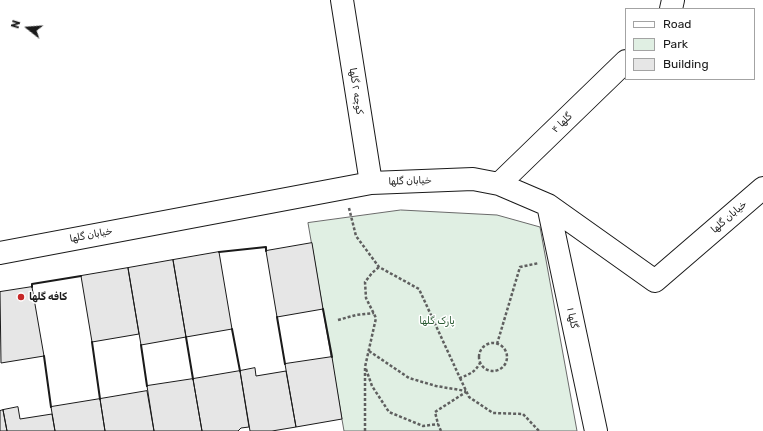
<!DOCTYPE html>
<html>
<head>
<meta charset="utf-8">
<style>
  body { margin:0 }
  #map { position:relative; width:763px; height:431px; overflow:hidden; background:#fff; font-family:Rubik,sans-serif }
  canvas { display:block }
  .legend { position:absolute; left:625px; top:8px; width:130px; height:72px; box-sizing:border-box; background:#fff; border:1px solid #a3a3a3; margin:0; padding:5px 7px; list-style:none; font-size:12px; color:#1a1a1a }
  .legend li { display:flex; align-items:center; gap:8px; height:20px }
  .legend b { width:20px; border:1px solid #a3a3a3 }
  .north { position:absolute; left:8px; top:8px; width:40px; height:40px; -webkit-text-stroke:3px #fff; paint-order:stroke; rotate:287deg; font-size:11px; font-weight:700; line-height:16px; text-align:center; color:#1a1a1a }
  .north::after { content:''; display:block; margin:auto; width:14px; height:18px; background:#1a1a1a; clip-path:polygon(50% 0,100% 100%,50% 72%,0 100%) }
</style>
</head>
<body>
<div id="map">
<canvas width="763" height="431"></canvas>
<ul class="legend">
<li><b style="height:5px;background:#fff"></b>Road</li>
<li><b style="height:11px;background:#e0efe3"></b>Park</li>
<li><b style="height:11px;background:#e6e6e6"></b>Building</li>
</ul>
<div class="north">N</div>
</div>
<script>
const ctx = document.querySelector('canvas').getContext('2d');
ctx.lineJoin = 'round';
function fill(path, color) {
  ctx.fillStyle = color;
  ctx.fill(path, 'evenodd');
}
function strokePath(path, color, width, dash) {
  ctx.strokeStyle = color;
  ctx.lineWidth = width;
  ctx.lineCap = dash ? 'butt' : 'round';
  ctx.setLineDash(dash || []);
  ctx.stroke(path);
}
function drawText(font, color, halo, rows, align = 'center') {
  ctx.font = font + ' Rubik,Cairo,sans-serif';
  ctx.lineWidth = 3;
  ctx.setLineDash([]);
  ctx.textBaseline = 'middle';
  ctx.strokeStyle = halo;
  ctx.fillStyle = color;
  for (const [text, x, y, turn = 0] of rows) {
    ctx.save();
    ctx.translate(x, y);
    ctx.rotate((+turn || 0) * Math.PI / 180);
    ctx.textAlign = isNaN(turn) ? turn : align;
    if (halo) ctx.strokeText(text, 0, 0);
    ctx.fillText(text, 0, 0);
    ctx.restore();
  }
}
const green = new Path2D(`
  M401,210L497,215L540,227L577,431H344L308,223Z`);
fill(green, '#e0efe3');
strokePath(green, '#6a6a6a', 1);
const building = new Path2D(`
  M312,243L323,309L277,317L266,251Z
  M219,252L232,329L186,337L173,260Z
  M173,260L186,337L141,345L128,268Z
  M128,268L139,334L92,342L81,276Z
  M32,287L44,356L1,363L0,292Z
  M332,357L342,419L296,427L285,364Z
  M255,368L256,376L286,371L296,427L272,431H250L240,371Z
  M240,371L249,427L241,428L238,431H202L193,379Z
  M193,379L202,431H154L147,386Z
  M147,391L154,431H105L100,399Z
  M100,399L105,431H55L51,407Z
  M18,407L20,419L52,414L55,431H7L3,410Z
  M3,410L7,431H0V411Z`);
fill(building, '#e6e6e6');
strokePath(building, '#1a1a1a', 1);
const minor = new Path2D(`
  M342,0L371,183
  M671,9L673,0
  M499,184L626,61
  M548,205L596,431
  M0,253L371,183L473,179L499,184L548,205L655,281L763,188`);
strokePath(minor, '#1a1a1a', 24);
strokePath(new Path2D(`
  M349,208L356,236L379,267L419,289L460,378C470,374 475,372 480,363
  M338,320L356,315L374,313
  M479 357a14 14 0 1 1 28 0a14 14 0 1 1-28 0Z
  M497,344L520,267L539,263
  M369,351L409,378L436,386L466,391
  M366,369L372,386L389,412L423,426L438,424
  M460,378L469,397L493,413L523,414L539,431
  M365,431V367L376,318L366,298L365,282L372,273L379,267
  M441,431L438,424L435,412L466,392`), '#5f5f5f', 2.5, [3, 2]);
strokePath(minor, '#fff', 22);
strokePath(new Path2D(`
  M219,252L266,247V251
  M32,287V284L81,276
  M323,309L332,357
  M277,317L285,364
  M232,329L240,371
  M186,337L193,379
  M92,342L100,399
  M141,345L147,386
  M44,356L51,407`), '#1a1a1a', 2);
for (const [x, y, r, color] of [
  [21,297,4,"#c62828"]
]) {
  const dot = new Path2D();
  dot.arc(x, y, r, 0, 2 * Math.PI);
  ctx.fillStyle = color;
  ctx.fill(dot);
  strokePath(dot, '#fff', 1.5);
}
drawText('10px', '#1a1a1a', '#fff', [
  ["کوچه ۲ گلها",356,91,81],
  ["۴ گلها",562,123,-44],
  ["خیابان گلها",410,181,-2],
  ["خیابان گلها",729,217,-41],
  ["خیابان گلها",91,235,-11],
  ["۱ گلها",572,318,78]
]);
drawText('bold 10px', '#1a1a1a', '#fff', [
  ["کافه گلها",29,297]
], 'left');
drawText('10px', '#2b5a34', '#fff', [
  ["پارک گلها",437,321]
]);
</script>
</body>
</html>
